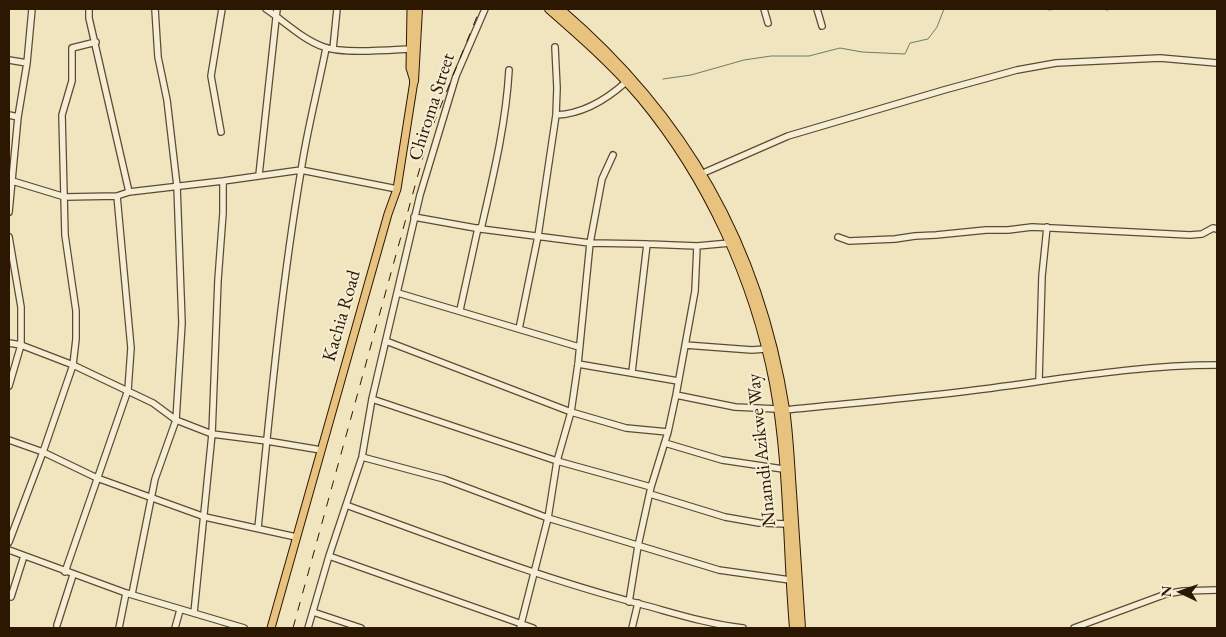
<!DOCTYPE html>
<html>
<head>
<meta charset="utf-8">
<style>
  body { margin:0 }
  #map { position:relative; width:1226px; height:637px; overflow:hidden; background:#f0e5be; font-family:"EB Garamond",serif }
  canvas { display:block }
  .frame { position:absolute; inset:0; border:10px solid #2c1703; pointer-events:none }
  .north { position:absolute; left:1156px; top:567px; width:50px; height:50px; -webkit-text-stroke:4px #f5eed5; paint-order:stroke; rotate:273deg; font-size:14px; font-weight:700; line-height:20px; text-align:center; color:#2c1703 }
  .north::after { content:''; display:block; margin:auto; width:18px; height:22px; background:#2c1703; clip-path:polygon(50% 0,100% 100%,50% 72%,0 100%) }
</style>
</head>
<body>
<div id="map">
<canvas width="1226" height="637"></canvas>
<div class="frame"></div>
<div class="north">N</div>
</div>
<script>
const ctx = document.querySelector('canvas').getContext('2d');
ctx.lineJoin = 'round';
function strokePath(path, color, width, dash) {
  ctx.strokeStyle = color;
  ctx.lineWidth = width;
  ctx.lineCap = dash ? 'butt' : 'round';
  ctx.setLineDash(dash || []);
  ctx.stroke(path);
}
function drawText(font, color, halo, rows, align = 'center') {
  ctx.font = font + ' "EB Garamond",serif';
  ctx.lineWidth = 4;
  ctx.setLineDash([]);
  ctx.textBaseline = 'middle';
  ctx.strokeStyle = halo;
  ctx.fillStyle = color;
  for (const [text, x, y, turn = 0] of rows) {
    ctx.save();
    ctx.translate(x, y);
    ctx.rotate((+turn || 0) * Math.PI / 180);
    ctx.textAlign = isNaN(turn) ? turn : align;
    if (halo) ctx.strokeText(text, 0, 0);
    ctx.fillText(text, 0, 0);
    ctx.restore();
  }
}
strokePath(new Path2D(`
  M1046,9L1049,10L1057,9
  M1103,9L1107,10L1112,9
  M663,79L691,75L744,60L771,56H809L840,48L862,52L905,54L910,43L928,39L937,27L944,9`), '#6f7c68', 1);
const minor = new Path2D(`
  M89,9V18L129,192
  M266,9C284,21 303,40 324,47C343,54 389,50 410,49
  M764,9L768,23
  M817,9L822,26
  M333,49L337,9
  M9,60L27,63
  M9,115L18,117
  M556,115C583,114 606,100 626,82
  M221,132L211,76L222,9
  M701,174L788,136L944,90L1017,70L1056,63L1160,58L1217,63
  M259,175L277,9
  M9,180L65,197L117,196L129,192L223,181L301,170L397,189
  M9,212L18,117L27,63L32,9
  M414,217L481,229L590,243L647,244L697,246L730,243
  M481,229C493,177 506,124 509,70
  M9,237L21,307V345L9,386
  M838,237L849,241L895,239L915,236L936,235L986,230H1008L1032,227L1190,235L1202,234L1213,228L1217,229
  M398,293L579,347
  M460,310L478,228
  M519,329L538,236L556,115L557,88L555,47
  M386,341L571,412L626,428L668,432
  M9,343L21,345L73,365L153,403L176,420L212,434L267,441L321,450
  M685,345L752,350L765,349
  M578,364L678,381
  M632,372L647,244
  M1039,380L1042,276L1047,227
  M676,395L735,407L777,409
  M372,399L557,461L651,487
  M785,410C843,404 902,399 960,392C1045,382 1131,365 1217,365
  M9,440L43,452L97,478L205,517L296,537
  M665,443L722,460L783,469
  M362,457L444,479L548,518L719,570L790,580
  M650,494L725,517L759,523L787,524
  M346,505C443,540 540,578 640,604C674,613 707,624 743,628
  M258,528C270,409 281,289 301,171C307,130 318,89 326,48
  M9,542L43,452L73,365L76,339V311L65,235L62,115L72,81V48L96,42
  M9,550L126,593L244,628
  M329,556L533,628
  M65,572L128,390L131,348L117,196
  M132,594L155,479L176,420L182,323L177,186L167,100L158,57L155,9
  M11,597L24,556
  M629,602L638,546L651,487L668,432L676,395L695,291L697,246
  M313,612L361,628
  M194,613L212,434L218,280L223,213V181
  M57,625L73,575
  M119,628L126,593
  M175,628L180,610
  M308,628L329,556L362,457L372,399L420,195L456,76L485,9
  M520,628L548,518L557,461L571,412L578,364L590,243L602,179L613,155
  M632,628L638,603
  M1074,628L1166,594L1183,591L1217,590`);
const major = new Path2D(`
  M271,628L388,214L397,189L414,81L410,68L411,9`);
const highway = new Path2D(`
  M549,9C581,37 613,65 641,98C708,179 754,280 774,383C789,464 787,547 794,628
  M560,9C685,116 759,245 785,409C789,436 790,465 792,492C795,537 798,583 801,628
  M414,81L418,9`);
strokePath(minor, '#5d4a32', 8);
strokePath(major, '#2c1703', 9);
strokePath(highway, '#2c1703', 10);
strokePath(minor, '#f5eed5', 5.5);
strokePath(major, '#e8c27f', 7);
strokePath(highway, '#e8c27f', 8);
strokePath(new Path2D(`
  M293,628L429,135L480,9`), '#2c1703', 1, [9, 9]);
drawText('19px', '#2c1703', '#f5eed5', [
  ["Chiroma Street",432,107,-72],
  ["Kachia Road",342,316,-74],
  ["Nnamdi Azikwe Way",762,450,-96]
]);
</script>
</body>
</html>
